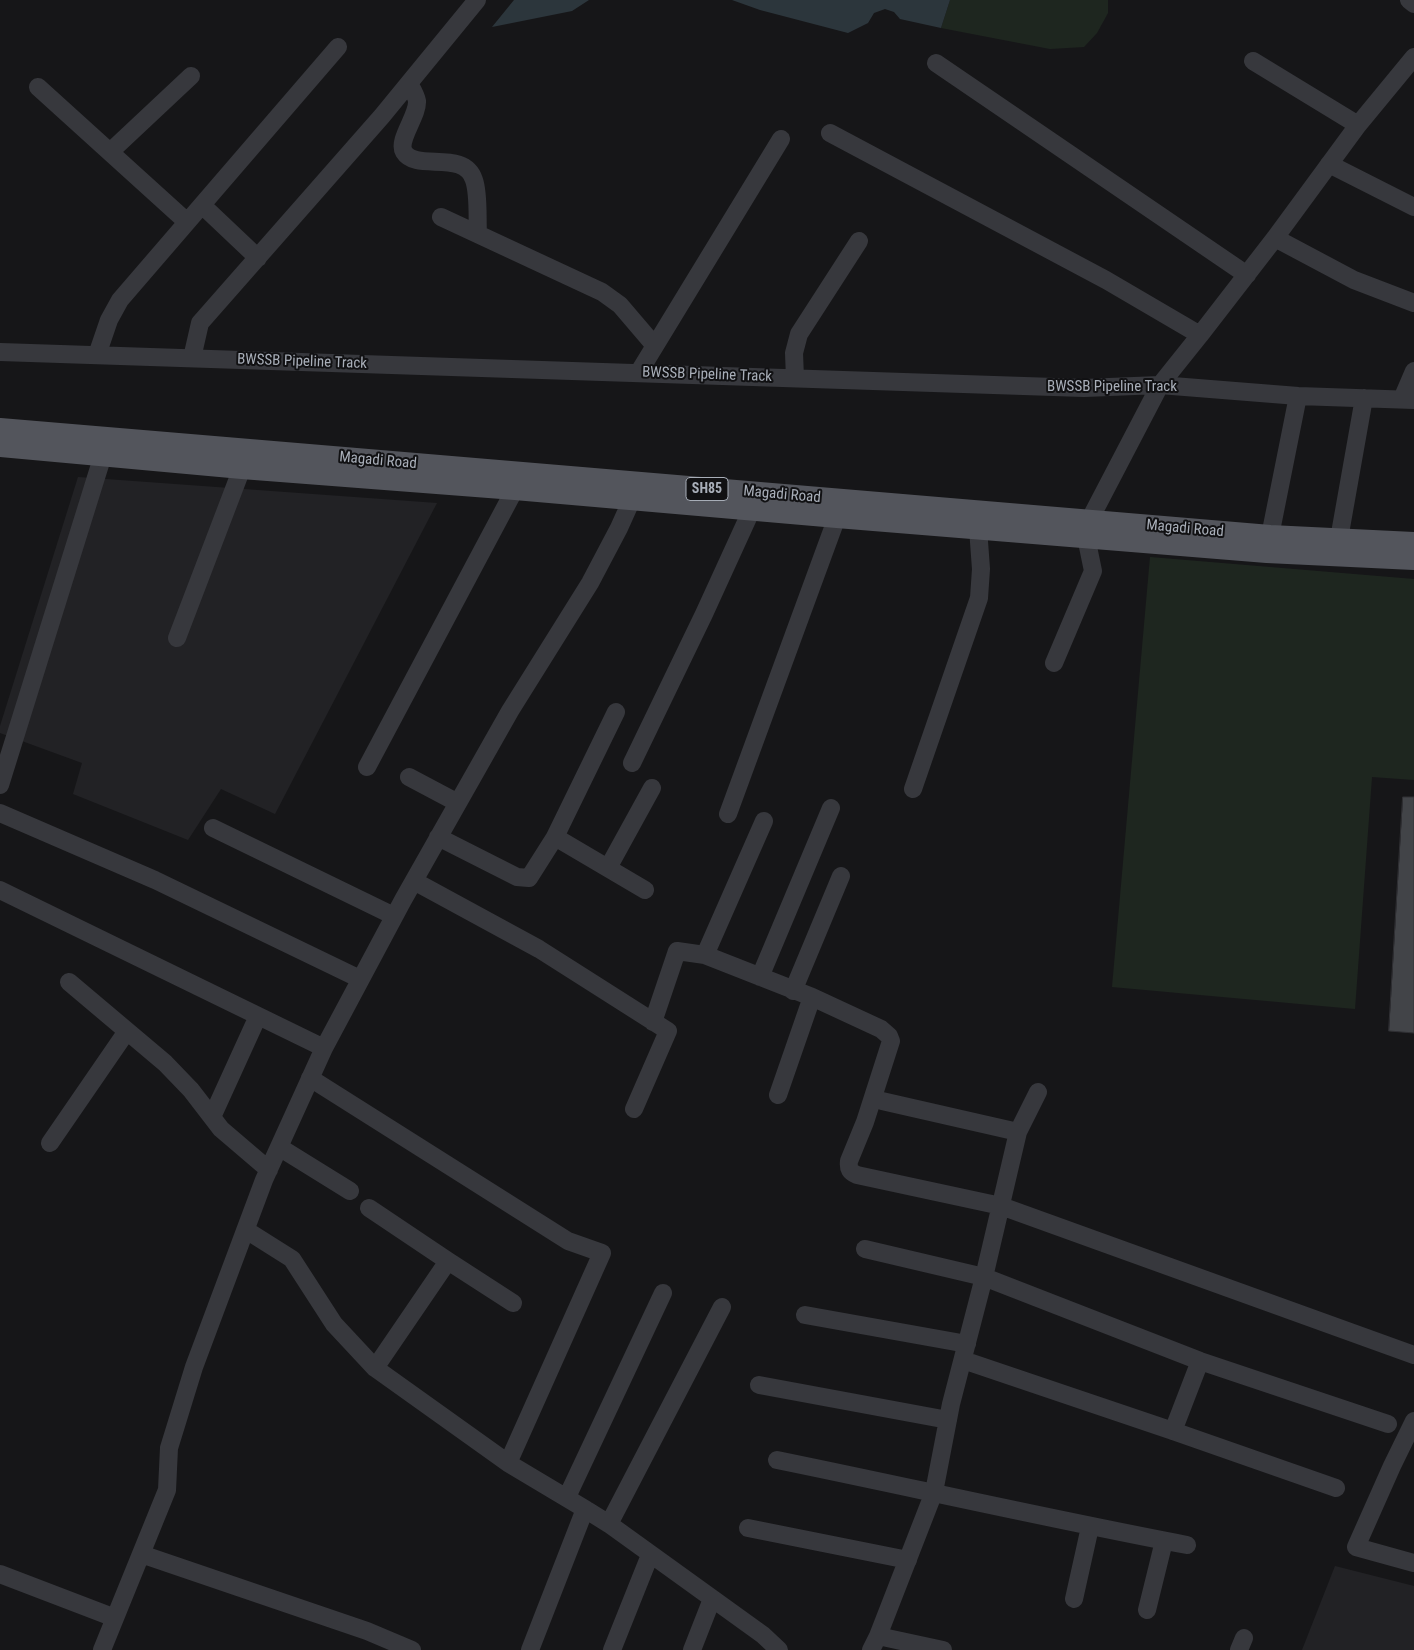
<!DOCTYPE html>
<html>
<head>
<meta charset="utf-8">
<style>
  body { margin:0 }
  canvas { display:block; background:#161618 }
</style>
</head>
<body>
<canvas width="1414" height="1650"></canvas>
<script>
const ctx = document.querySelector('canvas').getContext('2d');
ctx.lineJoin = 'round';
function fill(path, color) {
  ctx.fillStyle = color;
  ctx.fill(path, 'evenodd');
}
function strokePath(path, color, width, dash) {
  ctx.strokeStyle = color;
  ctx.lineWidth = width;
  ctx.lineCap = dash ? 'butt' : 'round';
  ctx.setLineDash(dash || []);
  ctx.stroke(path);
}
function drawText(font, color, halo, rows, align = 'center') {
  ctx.font = font + ' "Roboto Condensed",sans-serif';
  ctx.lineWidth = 4;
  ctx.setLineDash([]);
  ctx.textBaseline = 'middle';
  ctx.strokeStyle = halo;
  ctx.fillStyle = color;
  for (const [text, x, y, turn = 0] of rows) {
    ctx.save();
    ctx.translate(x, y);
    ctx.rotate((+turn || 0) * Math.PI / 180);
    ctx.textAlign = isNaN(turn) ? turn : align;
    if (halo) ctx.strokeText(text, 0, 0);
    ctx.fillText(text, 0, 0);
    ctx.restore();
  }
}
fill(new Path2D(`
  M78,477L437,503L275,814L221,789L188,840L73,794L82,763L0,733V726Z
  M1335,1566L1414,1586V1650H1302Z`), '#222225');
fill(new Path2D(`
  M950,0H1108V13L1097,33L1084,47L1050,49L941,28Z
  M1150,557L1414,579V780L1372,777L1355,1009L1112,987Z`), '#1e261f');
fill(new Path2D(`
  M514,0H589L572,11L492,27Z
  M732,0H950L941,28L900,19L894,12L885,9L874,13L868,23L848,33L760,10Z`), '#2c363c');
const building = new Path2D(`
  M1403,797H1414V1033L1389,1031Z`);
fill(building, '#424448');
strokePath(building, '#303034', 1);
strokePath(new Path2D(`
  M1409,0L1414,4
  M1253,61L1358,125
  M936,63L1247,275
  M409,83C412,89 416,95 417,101C418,116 397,140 404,152C416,172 464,149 474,180C479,194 477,218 478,234
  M38,87L187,222
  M830,133L1106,280L1200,335L1275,238L1358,125L1414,57
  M110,152L191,76
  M1329,164L1414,207
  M202,205L258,258
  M441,217L602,292L620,305L655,346
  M1275,238L1354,280L1414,303
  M0,352L1084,388L1160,385L1298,396L1414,400
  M97,355L109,320L120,300L338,47
  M192,358L200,323L382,116L477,0
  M639,372L781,139
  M795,378L794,353L799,334L859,241
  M1402,399L1414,371
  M1270,536L1298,396
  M1339,539L1364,398
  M177,638L242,468
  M1054,663L1093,571L1086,537L1089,521L1160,385L1200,335
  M632,763L704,614L752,509
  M367,767L515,489
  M409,777L458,803
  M0,785L103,455
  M913,789L979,598L981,569L978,528
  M0,813L155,880L360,979
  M728,814L837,517
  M213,828L394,916
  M438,837L517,877L529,878L555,837L645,890
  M555,837L616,712
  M608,868L652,788
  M414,881L539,949L668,1031L634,1109
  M0,890L324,1048
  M705,955L764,821
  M760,977L831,808
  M69,982L165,1063L191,1090L221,1129L269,1170
  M793,991L841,876
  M653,1022L677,951L705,955L812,997L881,1029L889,1036L891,1041L865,1122L849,1161C848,1169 850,1172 857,1175L1001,1206L1414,1355
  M310,1078L568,1241L602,1253L508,1463
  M778,1095L812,997
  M882,1101L1018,1132
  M212,1117L258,1016
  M50,1143L127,1031
  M279,1147L350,1191
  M369,1208L448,1261L513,1303
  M246,1230L292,1259L334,1324L375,1368L508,1463L585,1509L609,1524L763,1635L779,1650
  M865,1249L984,1277L1200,1361L1388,1424
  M805,1315L967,1344
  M963,1360L1173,1431L1336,1488
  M375,1368L448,1261
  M759,1385L948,1420
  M1414,1421L1392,1466L1356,1547L1414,1563
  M1173,1431L1200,1361
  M777,1460C914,1488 1050,1519 1187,1545
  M567,1497L663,1293
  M609,1524L722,1307
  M748,1528L908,1560
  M141,1554L367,1631L412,1650
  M0,1574L115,1618
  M1074,1599L1090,1527
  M1147,1610L1164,1541
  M878,1636L943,1650
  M102,1650L167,1490L169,1448L194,1367L264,1180L324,1048L403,900L510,711L590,583L619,528L637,488
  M530,1650L585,1509
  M612,1650L650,1555
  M692,1650L712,1599
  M871,1650L878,1636L934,1492L951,1404L984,1277L1018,1132L1038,1092
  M1239,1650L1244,1638`), '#37383d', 18);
strokePath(new Path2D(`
  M0,429L1270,536L1414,543
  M0,446L242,468L515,489L837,517L1267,552L1414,559`), '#53555c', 22);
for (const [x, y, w] of [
  [707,489,42]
]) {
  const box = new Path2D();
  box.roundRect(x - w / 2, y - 11.5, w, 23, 4);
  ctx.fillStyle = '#111113';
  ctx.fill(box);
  strokePath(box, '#a8aeb8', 1);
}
drawText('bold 14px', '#a8aeb8', null, [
  ["SH85",707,489]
]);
drawText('15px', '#a8aeb8', '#111113', [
  ["BWSSB Pipeline Track",302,362,2],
  ["BWSSB Pipeline Track",707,375,2],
  ["BWSSB Pipeline Track",1112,387],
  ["Magadi Road",378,461,5],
  ["Magadi Road",782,495,5],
  ["Magadi Road",1185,529,5]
]);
</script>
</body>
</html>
